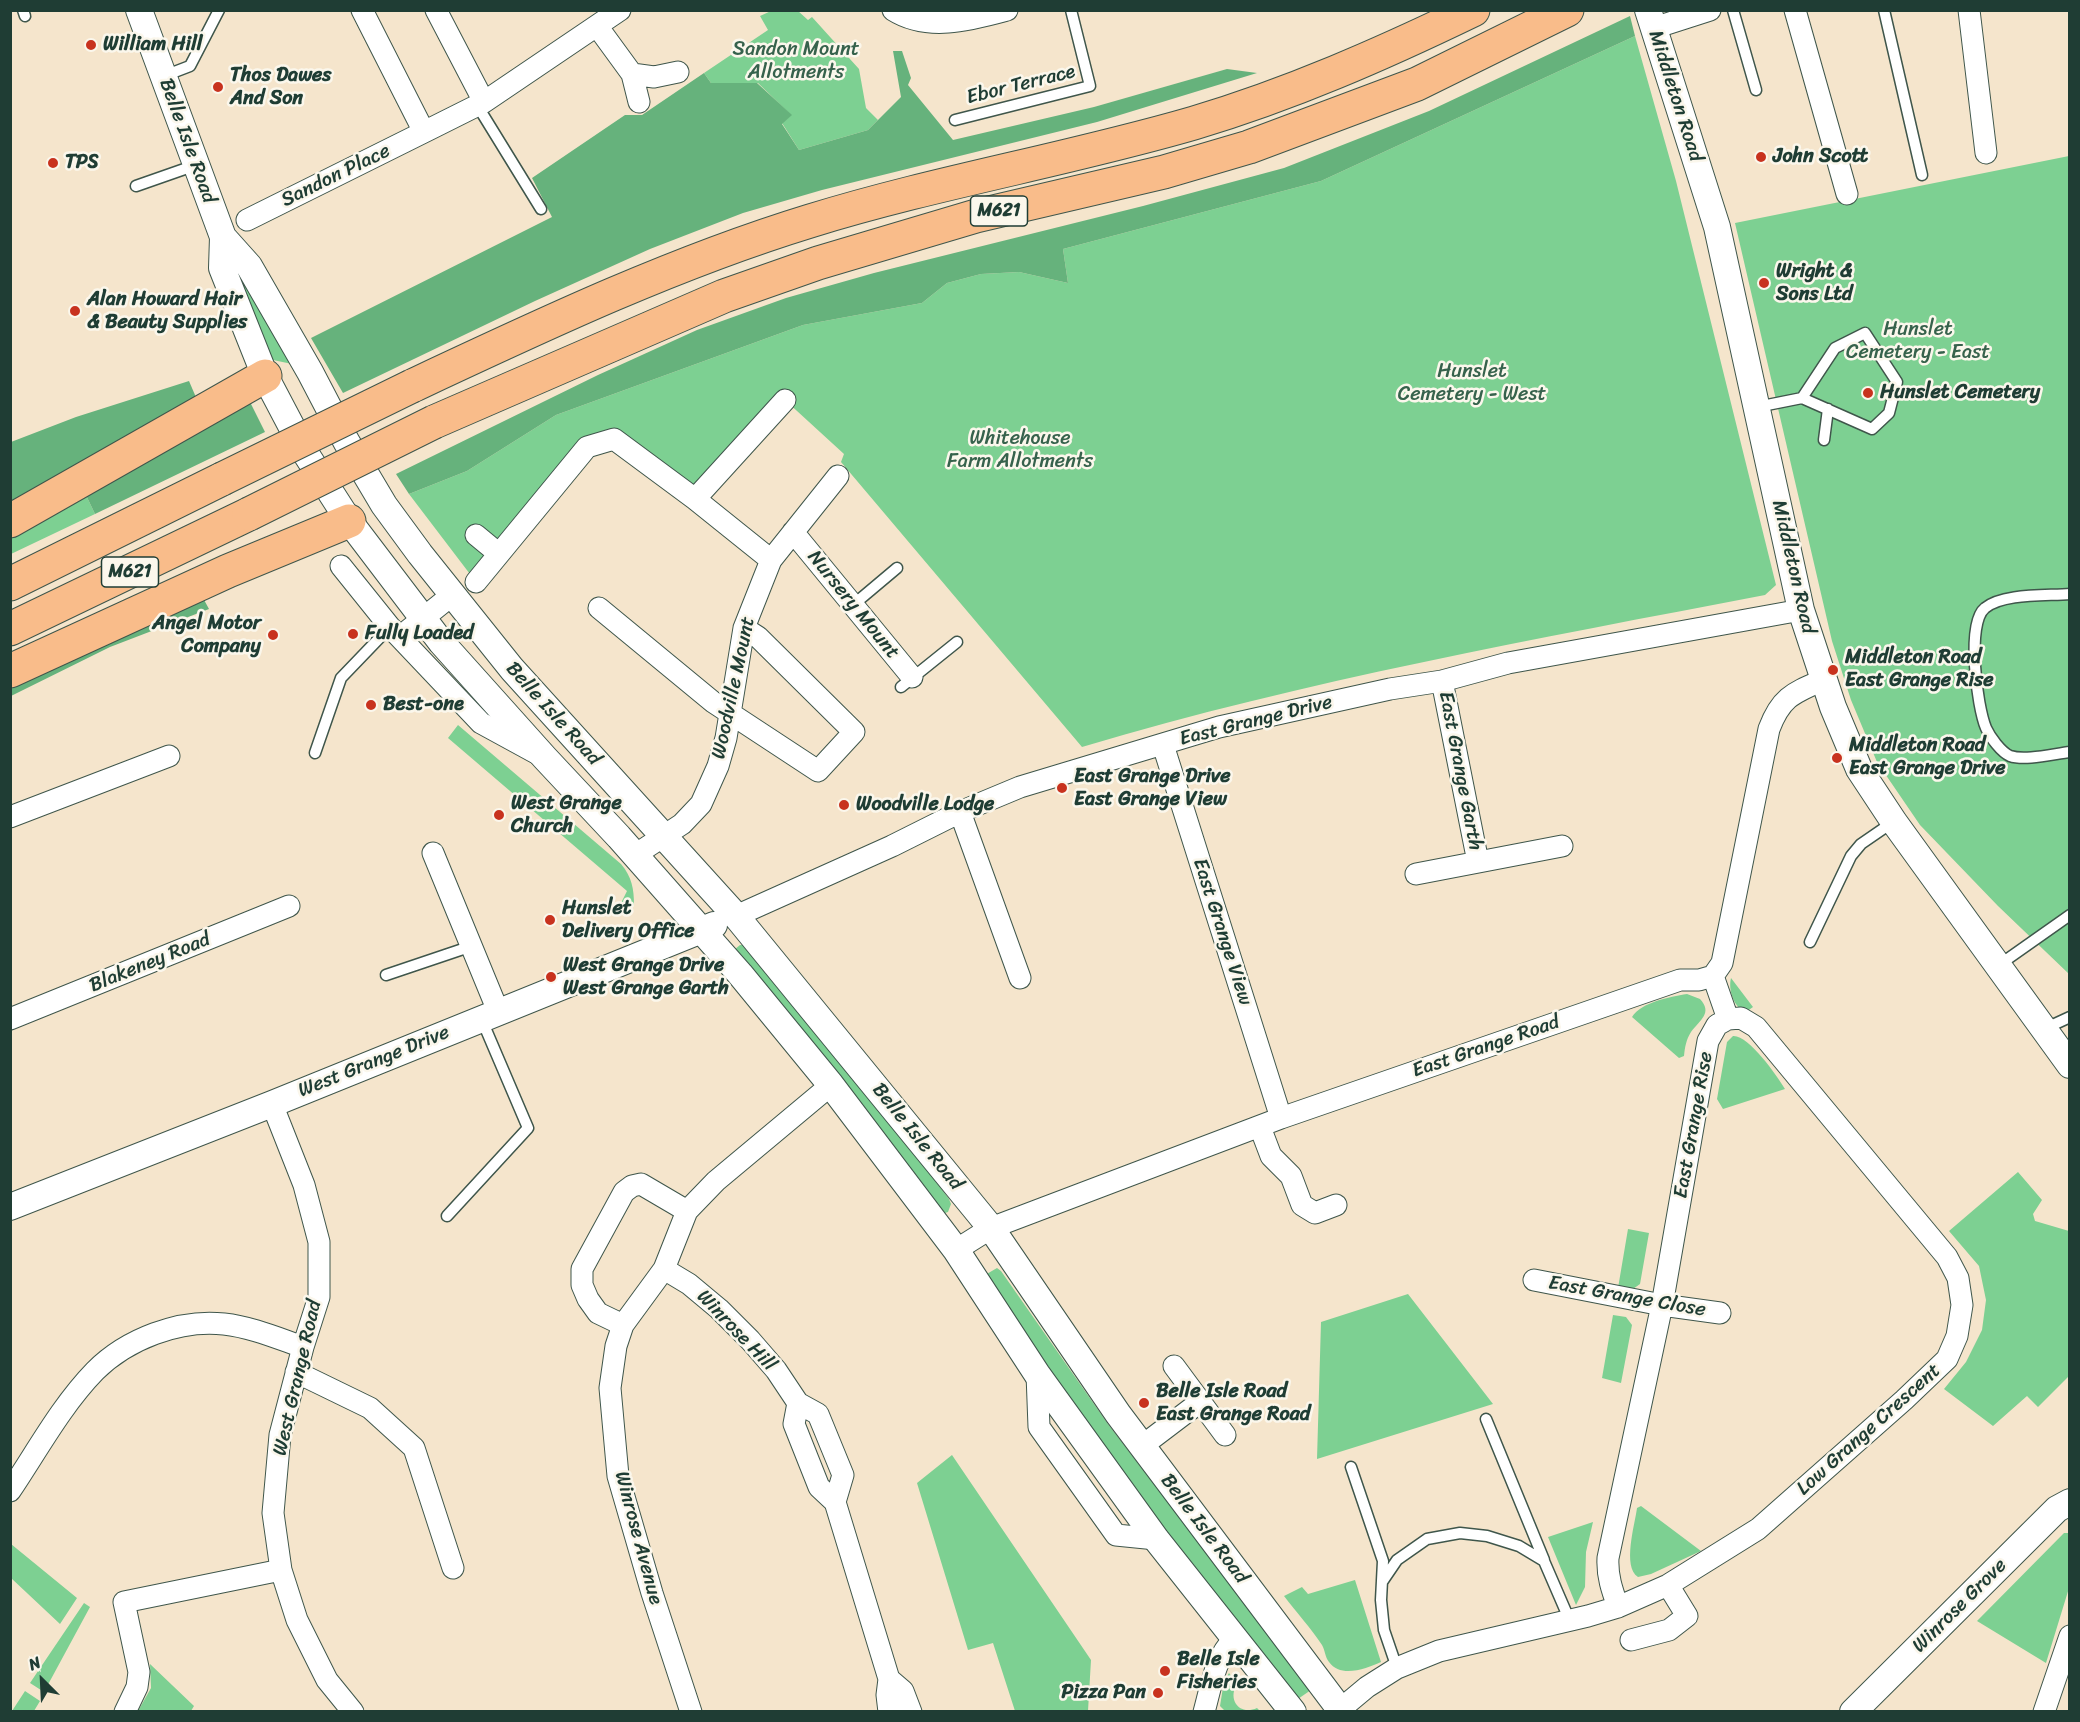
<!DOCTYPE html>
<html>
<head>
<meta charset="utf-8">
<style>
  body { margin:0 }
  #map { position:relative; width:2080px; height:1722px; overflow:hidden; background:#f5e5cc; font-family:Sriracha,sans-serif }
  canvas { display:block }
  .frame { position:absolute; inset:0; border:12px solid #1f3d34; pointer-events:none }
  .north { position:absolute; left:12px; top:1650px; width:60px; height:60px; -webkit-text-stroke:4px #fbf7ec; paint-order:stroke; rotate:336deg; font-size:16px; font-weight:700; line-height:24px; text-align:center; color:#1f3d34 }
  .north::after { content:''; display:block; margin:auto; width:21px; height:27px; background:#1f3d34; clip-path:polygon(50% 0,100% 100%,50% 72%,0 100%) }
</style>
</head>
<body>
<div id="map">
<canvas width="2080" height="1722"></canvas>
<div class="frame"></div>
<div class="north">N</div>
</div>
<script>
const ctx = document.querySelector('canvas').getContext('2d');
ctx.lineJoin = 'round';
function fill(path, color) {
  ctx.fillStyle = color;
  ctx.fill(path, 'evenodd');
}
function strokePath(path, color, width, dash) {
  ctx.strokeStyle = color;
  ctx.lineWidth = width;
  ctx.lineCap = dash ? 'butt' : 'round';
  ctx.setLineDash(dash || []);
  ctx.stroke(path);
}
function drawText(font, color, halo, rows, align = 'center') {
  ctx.font = font + ' Sriracha,sans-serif';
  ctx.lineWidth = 5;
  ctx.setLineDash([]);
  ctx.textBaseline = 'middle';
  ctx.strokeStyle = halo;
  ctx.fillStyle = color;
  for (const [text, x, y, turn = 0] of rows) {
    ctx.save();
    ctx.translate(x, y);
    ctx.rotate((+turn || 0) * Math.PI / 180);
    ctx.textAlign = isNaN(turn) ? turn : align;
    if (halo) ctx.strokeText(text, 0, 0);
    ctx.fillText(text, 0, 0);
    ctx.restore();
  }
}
fill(new Path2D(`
  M771,11H798L808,20L812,17L859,69L866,108L878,120L868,130L799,150L782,123L791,115L758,83H711L704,73L768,30L760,16Z
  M1635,36L1676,181L1776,585L1765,595C1536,639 1306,680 1082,747L841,462L844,454L785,400L695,499L615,439L587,447L476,582L409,494L467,471L556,415L803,325L922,303L947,283L981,274L1019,272L1068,283L1063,249L1321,181Z
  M2069,156V974L1998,906L1920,825L1877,762L1851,700L1832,641L1735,223Z
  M234,265L292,364L273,360L248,305Z
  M84,491L95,514L11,554V533Z
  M458,725L621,864C632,877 634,889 634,905L621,910L620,905L627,891L448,738Z
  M740,945H745L875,1100L949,1199L951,1204L948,1212L942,1214L734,950Z
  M1731,978L1753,1007L1746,1012C1734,1008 1728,990 1731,978Z
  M1687,994L1700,999C1713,1013 1700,1020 1691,1032C1686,1040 1685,1047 1684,1056L1679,1058L1632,1017C1642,1002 1669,997 1687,994Z
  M1733,1036C1749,1035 1777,1076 1785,1089L1723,1109L1717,1099L1727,1042Z
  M2018,1172L2042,1200L2033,1214L2035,1221L2069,1231V1376L2038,1407L2027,1396L1993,1426L1944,1389L1966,1362L1982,1330L1986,1300L1979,1266L1949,1231Z
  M1628,1229L1649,1233L1640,1284L1633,1289L1618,1288Z
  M997,1268L1001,1271L1108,1424L1311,1690L1295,1701L1092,1435L985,1275Z
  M1408,1294L1493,1404L1317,1459L1321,1322Z
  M1613,1315L1626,1317L1632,1325L1621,1383L1602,1378Z
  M952,1455L1091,1660L1088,1711H1015L993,1643L968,1650L917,1483Z
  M1641,1506L1701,1551L1651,1574L1638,1577C1622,1567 1635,1524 1637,1508Z
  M1593,1522L1586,1552L1585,1587L1576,1605L1548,1537Z
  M2064,1533H2069V1588L2046,1663L1977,1621Z
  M11,1544L77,1598L60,1624L11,1578Z
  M1355,1580L1381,1662C1367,1668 1341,1679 1329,1662C1325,1657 1325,1650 1322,1645C1311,1628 1296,1612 1284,1596L1302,1587L1308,1594Z
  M84,1603L90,1607L44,1692L30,1683Z
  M150,1664L194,1706L191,1711H138L151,1688Z
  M1229,1673L1237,1684C1227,1700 1240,1716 1257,1708L1260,1711H1225L1220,1706L1224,1681Z
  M25,1691L40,1701L34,1711H12Z`), '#7dd092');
fill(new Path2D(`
  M1630,16L1635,36L1321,181L1063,249L1068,283L1019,272L981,274L947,283L922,303L803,325L556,415L467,471L409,494L396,474L598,375L697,330L786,298L874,273L1143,206L1284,168L1429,111Z
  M893,51H902L911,78L908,85L953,140L1094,107L1227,69L1257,73L1097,122L822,190L743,213L650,249L535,301L343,393L311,338L552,217L532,178L625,115H642L704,73L711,83H757L792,115L782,124L799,150L868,130L901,97Z
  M189,381L198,402L11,507V442L76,417Z
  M242,400L251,404L265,432L95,514L84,491Z
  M203,598L209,609L110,647L11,696V684Z`), '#66b27c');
const service = new Path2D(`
  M23,10L25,16
  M1733,10L1756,90
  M1884,10L1922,175
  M164,76L190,66L219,10
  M477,105L541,209
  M955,120L1090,86L1071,10
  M136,186L196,165
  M1757,407L1802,398L1835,348L1865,333L1897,382L1889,413L1872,429L1802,398
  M1824,440L1828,409
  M2070,594C2046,596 2003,593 1985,608C1966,623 1977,707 1986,728C1990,737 2001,752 2010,756C2025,761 2053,754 2070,752
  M853,605L897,568
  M901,687L957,642
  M315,753L341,678L390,627
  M1810,942L1851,856L1861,844L1893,822
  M1999,965L2070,915
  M386,975L472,946
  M2044,1029L2070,1017
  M447,1216L528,1128L481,1018
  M1486,1419L1544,1560
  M1351,1467L1383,1561L1381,1600L1384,1630L1397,1668
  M1382,1582L1397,1560L1427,1539L1460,1533L1487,1536L1519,1546L1544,1561L1570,1621`);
const minor = new Path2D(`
  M362,10L424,132L484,102L620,10
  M436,10L484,102
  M893,10C928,32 970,20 1007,10
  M1795,10L1847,194
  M1969,10L1986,153
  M597,26L632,74L654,77L678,72
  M1654,28L1710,10
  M632,74L639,102
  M247,220L424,132
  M695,499L785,400
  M793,532L912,677
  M476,535L499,554
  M341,566L390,627L481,723L536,753
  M476,582L587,447L614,439L695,499L771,560
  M599,608L713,702L818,771L854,732L758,637L744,628
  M400,637L452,595
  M1442,681L1478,862
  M1163,745L1281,1118
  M960,812L1020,978
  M10,817L169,756
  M433,853L498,1011
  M635,855L682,824L701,804L718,766L726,738L744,628L771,560L838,476
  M1416,874L1562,846
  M736,916L892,846L960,812L1020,787L1219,727L1390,689L1442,681L1508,663L1801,610
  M10,1019L289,906
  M272,1104L304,1185L319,1242V1297L303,1347L280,1435L273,1513L281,1570L297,1620L327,1680L353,1712
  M1260,1127L1271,1156L1291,1176L1302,1205L1315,1213L1336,1205
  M956,1250L991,1228L1281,1118L1680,980H1699L1713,976
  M664,1269L689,1284L719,1309L750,1340L776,1370L798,1403L818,1414L843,1475L835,1502
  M1534,1280L1662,1305L1720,1313
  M623,1325L598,1313L588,1299L582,1285V1269L624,1192L632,1186L641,1184L687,1211
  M1174,1366L1225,1435
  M296,1372L370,1408L414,1448L453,1568
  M1037,1374L1039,1427L1116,1535L1156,1539
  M798,1403L794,1424L819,1487L835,1502L889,1679L887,1695L889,1712
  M1142,1446L1200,1402
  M10,1491C37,1451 61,1406 95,1371C127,1339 179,1319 224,1324C251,1327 277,1338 303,1347
  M1618,1607C1612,1590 1607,1576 1608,1558L1662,1305L1708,1041L1717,1025L1728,1019L1713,976L1722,963L1769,729C1781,697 1793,693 1823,680
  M1631,1640L1669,1630L1687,1616L1668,1585
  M889,1679L903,1691L911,1712
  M125,1712L137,1687L139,1672L124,1602L281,1570
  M691,1712L652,1593L618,1476L610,1388L616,1346L623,1325L664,1269L687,1211L716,1181L831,1085
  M1204,1712C1211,1687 1215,1657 1234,1639
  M1337,1712L1367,1687L1397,1668L1439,1651L1588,1616L1618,1607L1668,1585L1758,1529L1904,1400L1947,1359L1957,1336L1962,1305L1958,1278L1947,1257L1756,1027L1741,1018L1728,1019
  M2044,1712L2070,1636`);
const tertiary = new Path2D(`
  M139,10L223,237L249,266L310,372L346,441L384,505L420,554L512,669L736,916L991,1228L1118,1414L1342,1712
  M1648,10L1717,227L1801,610L1833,707L1859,769L1894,822L2070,1065
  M223,237L222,268L265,376L306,454L349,521L441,642L545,758L619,837L740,974L831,1085L956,1250L1037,1374L1156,1539L1293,1712
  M10,1207L272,1104L714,925
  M1853,1712L2057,1509L2070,1502`);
const motorway = new Path2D(`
  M412,386C542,325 673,263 810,221C936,182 1067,160 1194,123C1291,94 1382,54 1473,10
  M434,422L724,296L818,263L976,216L1164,172L1249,147L1417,84L1567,10
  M10,521L265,376
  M10,584L222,479
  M10,629L249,514
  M10,671L228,571L349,521`);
strokePath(service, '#3f564b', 13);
strokePath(minor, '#3f564b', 23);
strokePath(tertiary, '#3f564b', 28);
strokePath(motorway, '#3f564b', 35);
strokePath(service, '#fff', 10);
strokePath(minor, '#fff', 21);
strokePath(tertiary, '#fff', 26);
strokePath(motorway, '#f9bc8a', 33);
const motorwayBridge = new Path2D(`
  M222,479L412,386
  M249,514L434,422`);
strokePath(motorwayBridge, '#3f564b', 35, []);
strokePath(motorwayBridge, '#f9bc8a', 33);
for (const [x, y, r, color] of [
  [91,45,6,"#c8321e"],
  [218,87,6,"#c8321e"],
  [1761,157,6,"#c8321e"],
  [53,163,6,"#c8321e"],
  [1764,283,6,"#c8321e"],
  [75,311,6,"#c8321e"],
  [1868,393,6,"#c8321e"],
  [353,634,6,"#c8321e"],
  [273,635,6,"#c8321e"],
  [1833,670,6,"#c8321e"],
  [371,705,6,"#c8321e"],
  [1837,758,6,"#c8321e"],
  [1062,788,6,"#c8321e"],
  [844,805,6,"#c8321e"],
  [499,815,6,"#c8321e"],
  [550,920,6,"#c8321e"],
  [551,977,6,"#c8321e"],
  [1144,1403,6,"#c8321e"],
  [1165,1671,6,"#c8321e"],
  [1158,1693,6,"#c8321e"]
]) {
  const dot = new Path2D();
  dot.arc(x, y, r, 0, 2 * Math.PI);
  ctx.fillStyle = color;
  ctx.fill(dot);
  strokePath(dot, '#fbf7ec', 2);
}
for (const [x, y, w] of [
  [999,211,57],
  [130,572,57]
]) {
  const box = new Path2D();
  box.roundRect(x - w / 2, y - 15, w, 30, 4.5);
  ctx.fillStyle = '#fbf7ec';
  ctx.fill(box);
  strokePath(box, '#1f3d34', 1.5);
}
drawText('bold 18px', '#1f3d34', null, [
  ["M621",999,211],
  ["M621",130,572]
]);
drawText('bold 20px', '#1f3d34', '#fbf7ec', [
  ["William Hill",103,45],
  ["Thos Dawes",230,76],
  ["And Son",230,99],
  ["John Scott",1773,157],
  ["TPS",65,163],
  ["Wright &",1776,272],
  ["Sons Ltd",1776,295],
  ["Alan Howard Hair",87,300],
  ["& Beauty Supplies",87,323],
  ["Hunslet Cemetery",1880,393],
  ["Angel Motor",261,624,"right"],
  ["Company",261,647,"right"],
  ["Fully Loaded",365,634],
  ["Middleton Road",1845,658],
  ["East Grange Rise",1845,681],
  ["Best-one",383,705],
  ["Middleton Road",1849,746],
  ["East Grange Drive",1849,769],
  ["East Grange Drive",1074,777],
  ["East Grange View",1074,800],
  ["West Grange",511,804],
  ["Church",511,827],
  ["Woodville Lodge",856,805],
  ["Hunslet",562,909],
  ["Delivery Office",562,932],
  ["West Grange Drive",563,966],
  ["West Grange Garth",563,989],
  ["Belle Isle Road",1156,1392],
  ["East Grange Road",1156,1415],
  ["Belle Isle",1177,1660],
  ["Fisheries",1177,1683],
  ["Pizza Pan",1146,1693,"right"]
], 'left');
drawText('20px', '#36624c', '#fbf7ec', [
  ["Sandon Mount",796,50],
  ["Allotments",796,73],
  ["Hunslet",1918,330],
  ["Cemetery - East",1918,353],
  ["Hunslet",1472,372],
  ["Cemetery - West",1472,395],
  ["Whitehouse",1020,439],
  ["Farm Allotments",1020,462]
]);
drawText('20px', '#1f3d34', '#fbf7ec', [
  ["Ebor Terrace",1021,85,-14],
  ["Middleton Road",1675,96,72],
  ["Belle Isle Road",187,141,70],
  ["Sandon Place",336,176,-26],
  ["Middleton Road",1793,567,77],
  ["Nursery Mount",853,605,51],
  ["Woodville Mount",734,688,-78],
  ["Belle Isle Road",553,714,48],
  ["East Grange Drive",1256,721,-14],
  ["East Grange Garth",1460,771,79],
  ["East Grange View",1222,932,72],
  ["Blakeney Road",150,963,-22],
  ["East Grange Road",1486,1047,-19],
  ["West Grange Drive",374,1062,-22],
  ["East Grange Rise",1694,1125,-80],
  ["Belle Isle Road",917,1137,51],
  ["East Grange Close",1627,1297,10],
  ["Winrose Hill",736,1331,46],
  ["West Grange Road",298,1378,-77],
  ["Low Grange Crescent",1869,1430,-42],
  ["Belle Isle Road",1204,1529,53],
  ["Winrose Avenue",638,1538,75],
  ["Winrose Grove",1960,1606,-45]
]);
</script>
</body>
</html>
